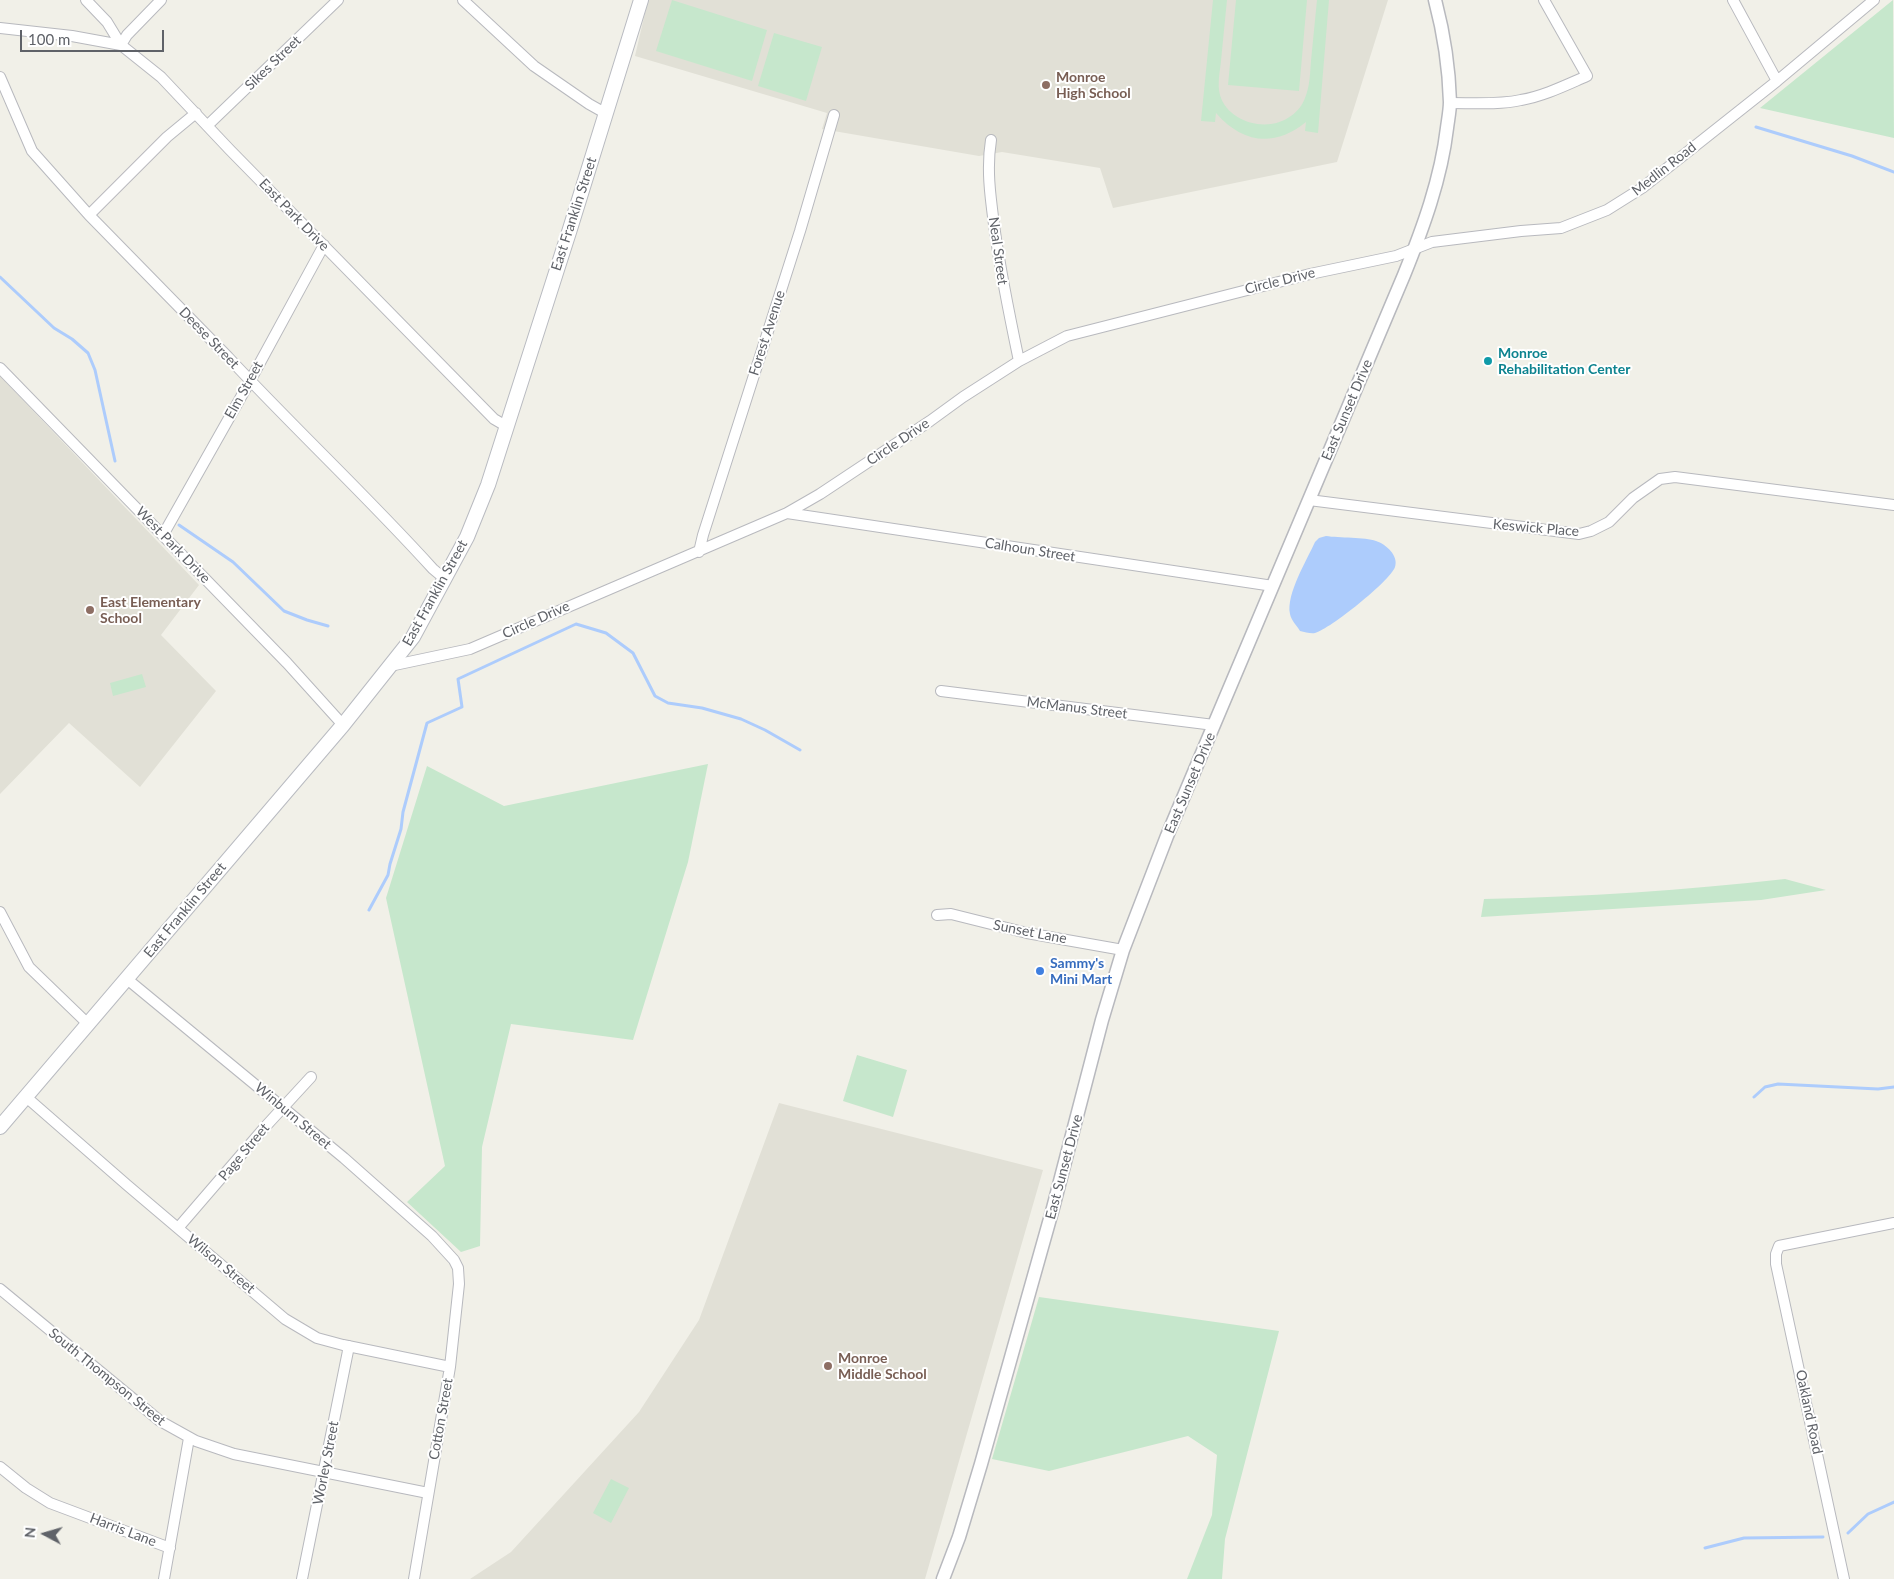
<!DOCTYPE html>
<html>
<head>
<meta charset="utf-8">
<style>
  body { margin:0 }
  #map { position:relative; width:1894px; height:1579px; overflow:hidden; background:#f1f0e8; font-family:Lato,sans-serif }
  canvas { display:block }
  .north { position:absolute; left:20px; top:1509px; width:50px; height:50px; -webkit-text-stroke:4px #fff; paint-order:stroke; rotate:276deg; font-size:14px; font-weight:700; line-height:20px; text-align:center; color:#5f6268 }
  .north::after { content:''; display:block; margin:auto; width:18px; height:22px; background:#5f6268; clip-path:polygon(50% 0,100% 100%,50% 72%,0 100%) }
  .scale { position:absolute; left:20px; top:30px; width:144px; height:22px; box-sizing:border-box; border:2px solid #5f6268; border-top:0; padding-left:6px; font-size:15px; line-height:18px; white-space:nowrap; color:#5f6268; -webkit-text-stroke:4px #fff; paint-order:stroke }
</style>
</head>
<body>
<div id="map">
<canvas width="1894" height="1579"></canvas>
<div class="north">N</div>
<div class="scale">100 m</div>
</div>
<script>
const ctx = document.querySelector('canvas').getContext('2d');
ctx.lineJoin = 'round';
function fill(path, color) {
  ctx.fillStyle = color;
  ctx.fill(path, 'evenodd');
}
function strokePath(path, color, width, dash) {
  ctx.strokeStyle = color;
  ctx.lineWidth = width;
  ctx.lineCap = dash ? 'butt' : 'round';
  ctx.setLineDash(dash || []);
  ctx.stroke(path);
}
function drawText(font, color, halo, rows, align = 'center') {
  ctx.font = font + ' Lato,sans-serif';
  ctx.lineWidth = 4;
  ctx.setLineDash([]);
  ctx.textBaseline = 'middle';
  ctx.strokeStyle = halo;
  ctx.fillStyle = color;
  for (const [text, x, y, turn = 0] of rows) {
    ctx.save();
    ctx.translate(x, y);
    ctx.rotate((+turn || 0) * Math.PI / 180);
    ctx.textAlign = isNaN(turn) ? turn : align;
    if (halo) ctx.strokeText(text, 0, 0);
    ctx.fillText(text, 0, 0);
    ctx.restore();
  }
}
fill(new Path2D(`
  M648,0H1388L1337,162L1113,208L1100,168L1002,152L979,156L822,129L827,113L635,56Z
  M0,376L199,585L161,635L216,691L140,787L69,723L0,794Z
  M779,1103L1043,1170L925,1579H470L511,1552L639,1412L699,1320Z`), '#e1e0d6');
fill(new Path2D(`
  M672,0L767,30L752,81L656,51Z
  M1213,0H1227C1225,20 1223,40 1221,61C1220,71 1217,84 1220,95C1226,116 1251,127 1271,124C1286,122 1300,112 1305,98C1310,86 1310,73 1311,61C1313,40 1315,20 1317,0H1329L1318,133L1305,131L1306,122C1274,148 1242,143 1216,113L1215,122L1201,121Z
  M1236,0H1307L1299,91L1228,85Z
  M1893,0L1894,138L1760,108Z
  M774,33L822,47L806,101L758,86Z
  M142,674L146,687L113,696L110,683Z
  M708,764L688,862L633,1040L511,1024L482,1147L480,1246L461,1252L407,1202L445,1166L386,898L427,766L504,806Z
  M1785,879L1826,890L1761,900L1481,917L1484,899C1585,897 1685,890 1785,879Z
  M857,1055L907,1070L893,1117L843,1101Z
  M1039,1297L1279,1331L1225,1539L1222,1579H1187L1212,1515L1217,1455L1188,1436L1049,1471L992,1459Z
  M611,1479L629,1488L611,1523L593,1513Z`), '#c6e7cc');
fill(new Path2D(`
  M1326,536C1339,538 1365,537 1376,541C1386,544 1399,556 1395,567C1390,581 1330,629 1315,633C1311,634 1305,632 1300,631C1297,626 1291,620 1290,614C1286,594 1307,560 1315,542L1319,538Z`), '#adccfc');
strokePath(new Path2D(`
  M1756,127L1852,156L1894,172
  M0,277L54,328L72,339L88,353L95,370L115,461
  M179,525L233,562L284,611L307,620L328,626
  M369,910L388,875L390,864L401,829L403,812L427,723L462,707L458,679L576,624L606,633L633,653L655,696L668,703L702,708L741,719L765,730L800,750
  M1754,1097L1765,1087L1778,1084L1878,1089L1894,1087
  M1848,1533L1868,1514L1894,1502
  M1705,1548L1744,1538L1823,1537`), '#adccfc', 3);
const minor = new Path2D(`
  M86,0L107,22L121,45L161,77L230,150L494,419L506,426
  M463,0L534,66L589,104L605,113
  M1733,0L1777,81
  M0,28L72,36L121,45L127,35L161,0
  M0,77L32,151L89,215L228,357C295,429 367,496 433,569L445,579
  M1450,103C1473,103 1498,105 1521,100C1544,96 1566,85 1587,76L1544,0
  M208,125L338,0
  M991,140C986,171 991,201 995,232C1001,275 1010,318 1019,361
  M89,215L167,137L196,113
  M0,368L287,663L343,725
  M1309,500L1579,534L1591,531L1609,522L1633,498L1660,479L1675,477L1894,505
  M787,513L1273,586
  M163,535L250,381L324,245
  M699,552L703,535L800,231L834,115
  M390,666L470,649L787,513L820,494L930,421L963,397L1019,361L1067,336L1310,274L1396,256L1432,242L1521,231L1561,228L1607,210L1642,188L1777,81L1874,0
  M941,691L1214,725
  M0,912L29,967L87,1023
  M937,915L951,914L1027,933L1123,950
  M127,979L344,1158L432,1236L454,1260L458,1268L459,1284L450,1367L414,1579
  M25,1096L127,1185L285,1319L317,1338L343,1345L450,1367
  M178,1228L265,1127L311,1077
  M0,1289L160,1421L196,1441L234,1454L428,1493
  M0,1467L26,1488L50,1503L170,1548
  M164,1579L189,1438
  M302,1579L349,1346
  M1844,1579L1776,1264V1254L1779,1246L1894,1223`);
const tertiary = new Path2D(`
  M943,1579L959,1537L981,1464L1053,1208L1102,1020L1123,950L1167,836L1404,275C1423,228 1441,179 1447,128C1448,120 1450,110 1450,102C1449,67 1444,34 1435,0`);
const secondary = new Path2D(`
  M0,1127L343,725L413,637L467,537L488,485L570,229L641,0`);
strokePath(minor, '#b8b9be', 12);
strokePath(tertiary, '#b8b9be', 15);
strokePath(secondary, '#b9bbc1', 16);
strokePath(minor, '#fff', 10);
strokePath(tertiary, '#fff', 12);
strokePath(secondary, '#fff', 14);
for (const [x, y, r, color] of [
  [1046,85,5,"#8d6e63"],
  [1488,361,5,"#0f9aa8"],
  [90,610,5,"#8d6e63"],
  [1040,971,5,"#3f7fe0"],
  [828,1366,5,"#8d6e63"]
]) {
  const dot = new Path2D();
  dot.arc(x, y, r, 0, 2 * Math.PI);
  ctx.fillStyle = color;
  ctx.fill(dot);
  strokePath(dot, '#fff', 2);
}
drawText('14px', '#5f6268', '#fff', [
  ["Sikes Street",273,63,-44],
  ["Medlin Road",1664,169,-38],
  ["East Franklin Street",574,214,-72],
  ["East Park Drive",294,215,46],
  ["Neal Street",998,251,82],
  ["Circle Drive",1280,281,-14],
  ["Forest Avenue",767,333,-72],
  ["Deese Street",209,338,46],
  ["Elm Street",244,390,-61],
  ["East Sunset Drive",1347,410,-67],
  ["Circle Drive",898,442,-34],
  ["Keswick Place",1536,528,5],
  ["West Park Drive",173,545,46],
  ["Calhoun Street",1030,550,9],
  ["East Franklin Street",435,593,-61],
  ["Circle Drive",536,620,-24],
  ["McManus Street",1077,708,7],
  ["East Sunset Drive",1190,783,-67],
  ["East Franklin Street",185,910,-50],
  ["Sunset Lane",1030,932,11],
  ["Winburn Street",293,1116,40],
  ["Page Street",244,1152,-50],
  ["East Sunset Drive",1064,1167,-75],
  ["Wilson Street",221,1264,40],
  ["South Thompson Street",107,1377,39],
  ["Oakland Road",1809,1412,78],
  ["Cotton Street",441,1419,-80],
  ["Worley Street",326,1463,-79],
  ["Harris Lane",123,1530,21]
]);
drawText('bold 14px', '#785e54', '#fff', [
  ["Monroe",1056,77],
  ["High School",1056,93],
  ["East Elementary",100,602],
  ["School",100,618],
  ["Monroe",838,1358],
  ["Middle School",838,1374]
], 'left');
drawText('bold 14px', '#0d838f', '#fff', [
  ["Monroe",1498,353],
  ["Rehabilitation Center",1498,369]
], 'left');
drawText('bold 14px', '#366cbe', '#fff', [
  ["Sammy's",1050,963],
  ["Mini Mart",1050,979]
], 'left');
</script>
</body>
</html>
